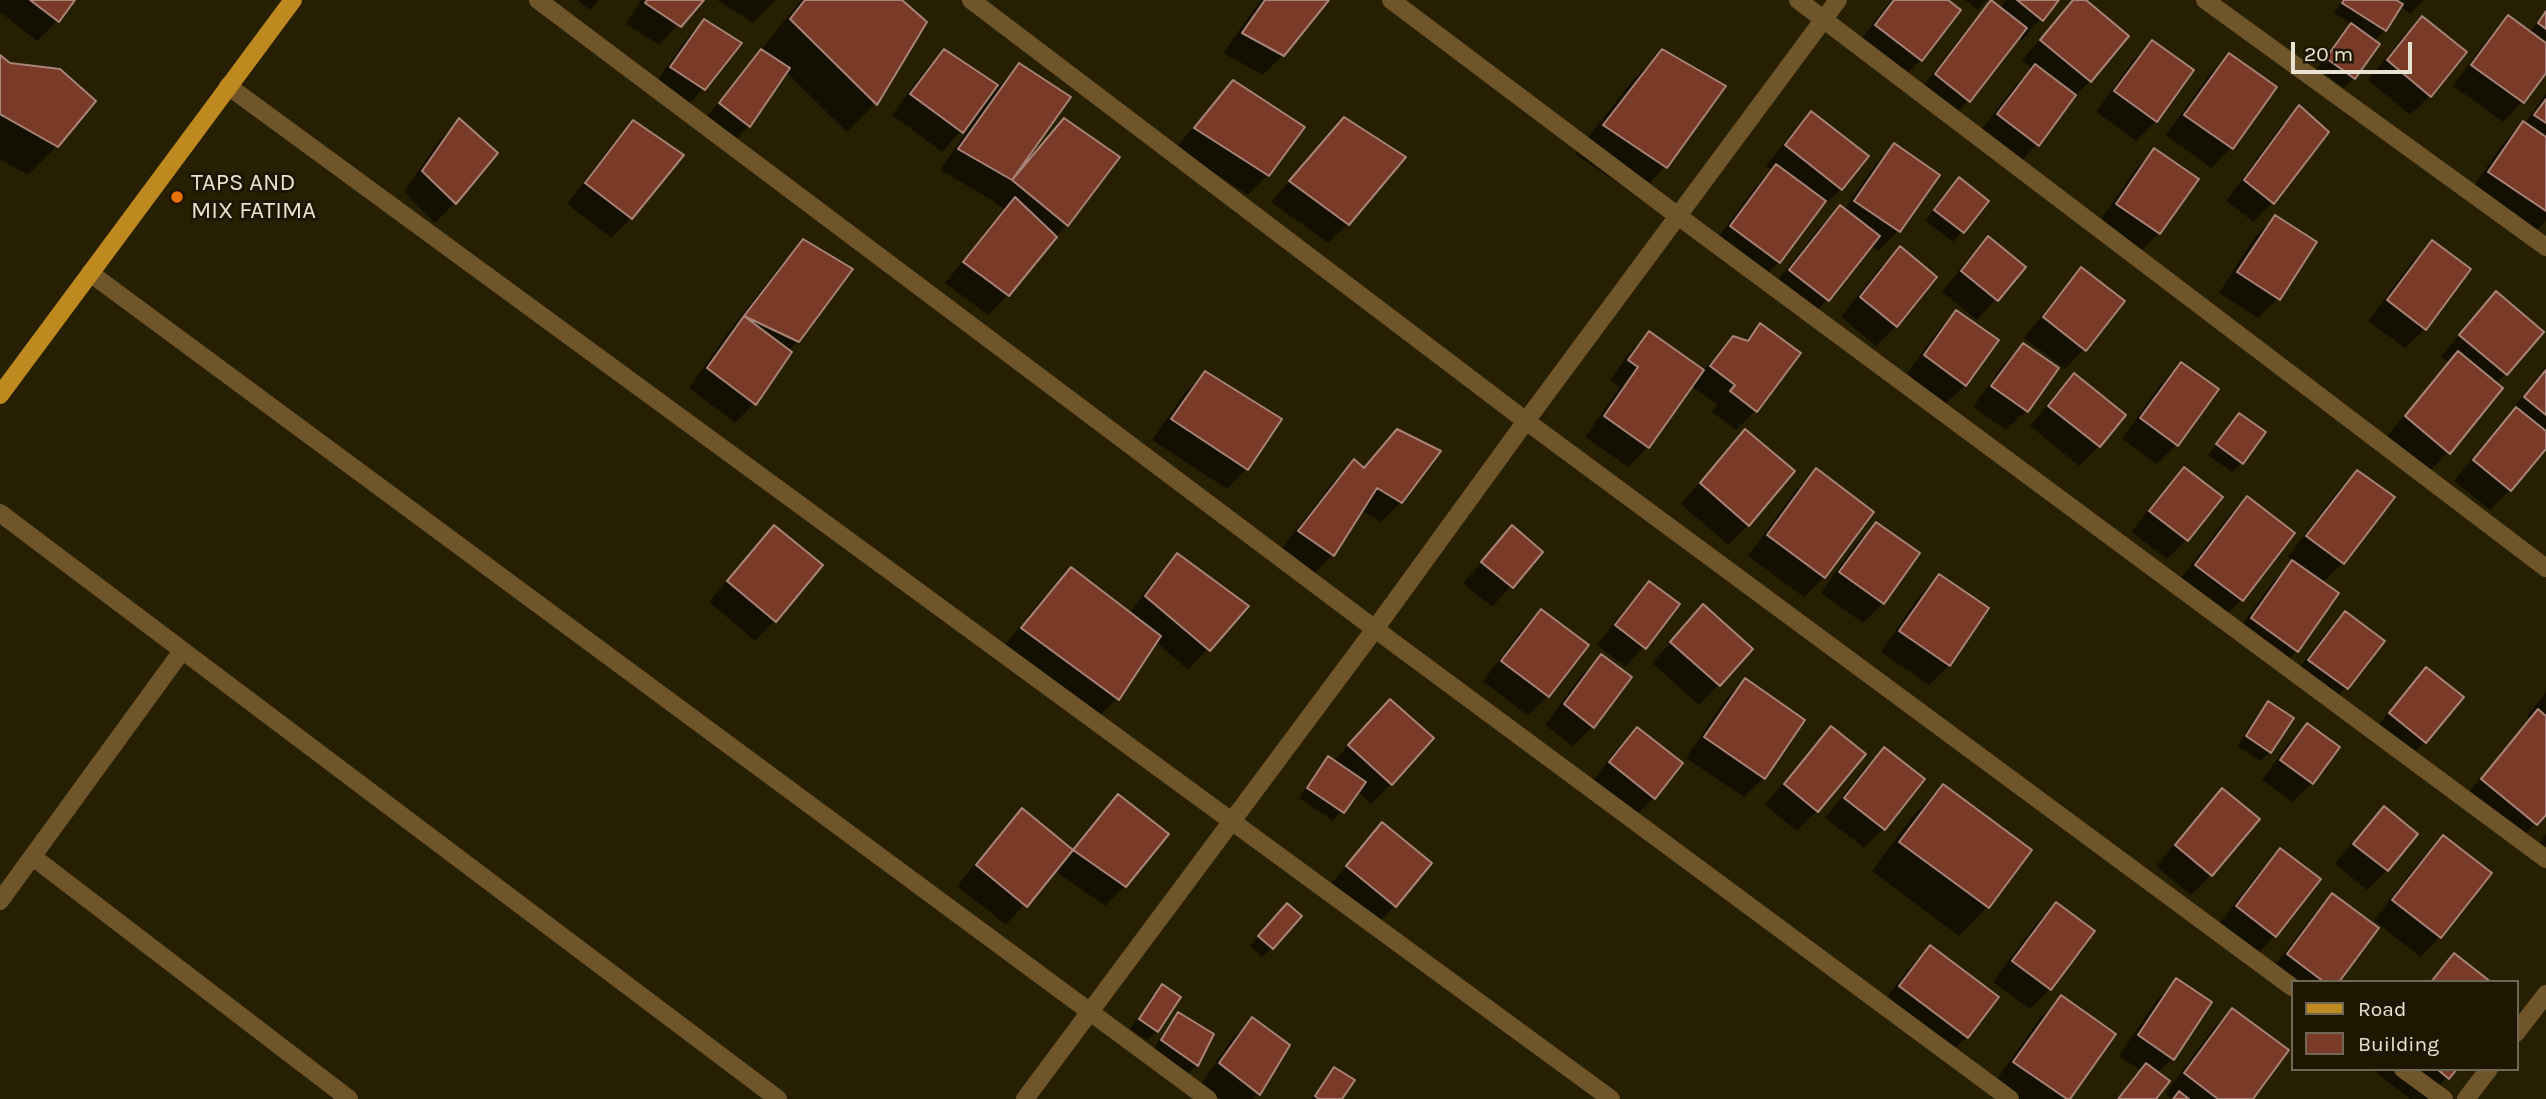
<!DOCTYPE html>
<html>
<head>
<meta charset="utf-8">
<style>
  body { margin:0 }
  #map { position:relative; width:2546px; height:1099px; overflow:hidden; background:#271f02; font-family:Karla,sans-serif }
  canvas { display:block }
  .legend { position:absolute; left:2291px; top:980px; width:228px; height:91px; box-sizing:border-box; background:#1e1600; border:2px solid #6e6854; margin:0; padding:9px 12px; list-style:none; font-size:21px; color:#e7e2d1 }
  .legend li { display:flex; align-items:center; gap:14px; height:35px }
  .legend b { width:35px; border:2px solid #6e6854 }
  .scale { position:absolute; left:2291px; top:42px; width:121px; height:32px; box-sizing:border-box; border:4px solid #e7e2d1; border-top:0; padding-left:9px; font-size:21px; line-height:24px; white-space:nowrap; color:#e7e2d1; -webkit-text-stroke:5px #1e1600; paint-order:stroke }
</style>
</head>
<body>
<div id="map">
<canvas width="2546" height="1099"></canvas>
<ul class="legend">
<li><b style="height:9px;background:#be891f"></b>Road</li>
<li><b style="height:19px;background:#793b27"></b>Building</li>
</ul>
<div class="scale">20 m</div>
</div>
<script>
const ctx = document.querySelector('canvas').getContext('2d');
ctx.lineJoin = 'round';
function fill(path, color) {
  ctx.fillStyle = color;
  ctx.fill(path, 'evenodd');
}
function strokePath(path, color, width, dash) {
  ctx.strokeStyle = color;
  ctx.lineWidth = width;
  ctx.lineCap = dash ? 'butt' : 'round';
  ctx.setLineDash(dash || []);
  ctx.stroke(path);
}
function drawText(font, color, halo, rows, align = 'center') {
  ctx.font = font + ' Karla,sans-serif';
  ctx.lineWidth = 6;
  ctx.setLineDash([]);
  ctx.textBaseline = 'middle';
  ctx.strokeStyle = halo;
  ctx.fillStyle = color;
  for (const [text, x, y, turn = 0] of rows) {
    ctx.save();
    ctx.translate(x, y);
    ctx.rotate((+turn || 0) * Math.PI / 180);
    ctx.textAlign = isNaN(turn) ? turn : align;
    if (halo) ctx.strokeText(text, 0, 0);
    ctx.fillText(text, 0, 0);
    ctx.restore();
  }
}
fill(new Path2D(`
  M0,0H73L57,21L37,41L0,12Z
  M577,0H599L590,10Z
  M641,0H701L659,45L626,24Z
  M717,0H776L753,23Z
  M801,0H899L876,103L847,132L786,72L749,126L729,146L701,124Z
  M1261,0H1326L1283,55L1263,75L1223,53Z
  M1891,0H1945L1921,60L1901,79L1856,46Z
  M1965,0H1987L1978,10Z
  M2006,0H2057L2022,40L2018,37L1969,100L1949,120L1916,95L1972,23L1991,3L1999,9Z
  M2074,0H2083L2090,81L2070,101L2037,144L2018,164L1978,134L2015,86L2032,69L2022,60Z
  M2342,0H2424L2410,14L2400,6L2385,30L2374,41L2354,78L2344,88L2317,68L2352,25L2334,13Z
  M2546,9V70L2522,102L2503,122L2453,86L2489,37L2508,17L2530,33Z
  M2422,18L2430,96L2410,115L2368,80L2402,38Z
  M704,21L703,89L684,109L652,88L685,41Z
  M2152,42L2192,70L2156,121L2136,141L2096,112L2132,62Z
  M944,51L998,87L1019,65L1027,157L1029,159L1065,121L1117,157L1066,225L1008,295L988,315L945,283L1005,210L992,200L940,170L975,119L973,117L942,152L892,115L924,71Z
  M1662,51L1723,87L1665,167L1637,196L1575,154L1633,80Z
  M2229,55L2274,88L2231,148L2211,168L2166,135L2209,75Z
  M0,57L9,64L57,146L28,175L0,159Z
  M1233,82L1268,175L1248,195L1176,148L1214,102Z
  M2546,94V221L2532,235L2469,193L2503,143L2524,124Z
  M2299,108L2273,202L2253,222L2226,201L2280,127Z
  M1811,113L1841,189L1821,208L1820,207L1779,262L1759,282L1711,247L1756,186L1772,170L1766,166L1792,133Z
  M1344,119L1348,224L1328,243L1271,202Z
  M459,121L495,153L455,203L435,223L404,192L439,141Z
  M633,122L682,156L631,218L611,238L567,204L614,142Z
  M1895,146L1937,175L1898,231L1878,251L1870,245L1827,300L1808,320L1770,290L1820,227L1840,207L1844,210L1875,165Z
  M2154,150L2159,233L2139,253L2098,224L2135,170Z
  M1959,180L1986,201L1953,242L1925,220Z
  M2275,217L2278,298L2258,318L2219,293L2255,237Z
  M1989,238L2024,267L1977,320L1942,292L1969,258Z
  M804,241L798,341L788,351L754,403L735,423L689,388L724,338L784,261Z
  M2432,242L2425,329L2405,348L2368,321L2412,262Z
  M1900,249L1896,326L1876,346L1841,317L1880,268Z
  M2081,270L2084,349L2065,369L2024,338L2062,290Z
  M2496,293L2506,374L2495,384L2448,452L2429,472L2386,437L2449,363L2441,356Z
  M1957,312L1965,385L1945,404L1905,376L1937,332Z
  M1760,326L1756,410L1736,430L1712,412L1717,405L1691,386L1648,447L1628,467L1585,437L1620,387L1610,380L1629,353L1649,333L1703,371L1733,338L1744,342Z
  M2023,345L2026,411L2006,430L1973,407L2003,365Z
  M2181,364L2177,444L2157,464L2122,439L2161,384Z
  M2546,367V446L2510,490L2490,510L2454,481Z
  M1205,373L1279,419L1247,469L1227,489L1152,440L1185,393Z
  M2074,375L2099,446L2079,466L2030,426L2055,395Z
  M2239,415L2242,463L2232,472L2208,455Z
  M1397,431L1401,502L1381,522L1361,510L1332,555L1313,575L1279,552L1334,481L1354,461L1363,469Z
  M1745,431L1748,525L1728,545L1681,504L1726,451Z
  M2185,469L2187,539L2167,559L2131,532L2165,489Z
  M1816,471L1872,512L1824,577L1804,597L1748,556L1796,490Z
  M2357,472L2343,563L2322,583L2297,651L2277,670L2232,638L2273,582L2294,561L2288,557L2337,492Z
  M2247,498L2292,533L2241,600L2221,620L2176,585L2227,518Z
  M1876,524L1883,603L1863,623L1821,593L1856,544Z
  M774,527L775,621L755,641L709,602L755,547Z
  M1512,528L1541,552L1492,607L1463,583Z
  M1178,555L1247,607L1188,670L1156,642L1117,698L1089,727L994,658L1042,599L1071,570L1129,614L1158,575Z
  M1939,576L1949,665L1929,685L1881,652L1919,596Z
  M1649,583L1644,647L1625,667L1597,645L1630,603Z
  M1703,607L1719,685L1699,705L1652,663Z
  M1541,611L1586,646L1548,696L1528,716L1483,681L1521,631Z
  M2346,613V688L2326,708L2290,680L2326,633Z
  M1601,656L1593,726L1573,746L1545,725L1581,676Z
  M2426,670L2425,742L2405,762L2371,734L2407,689Z
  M1745,680L1764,777L1744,797L1686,758L1725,700Z
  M2546,692V812L2516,844L2462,800L2531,719L2527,716Z
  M2268,703L2270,752L2260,761L2237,746L2259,713Z
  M1370,721L1391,784L1371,804L1357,791L1333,821L1299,798L1319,768L1328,759L1333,762Z
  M2307,725L2312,783L2292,802L2262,780L2287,745Z
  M1831,728L1863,754L1817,811L1797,831L1765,805L1811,748Z
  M1637,730L1654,798L1634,817L1591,783L1617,749Z
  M1884,749L1883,829L1864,848L1825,818L1864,769Z
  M1943,786L2029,851L1987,907L1959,936L1872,871L1914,815Z
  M2222,790L2257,819L2211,875L2191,895L2156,866L2202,810Z
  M1118,797L1167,834L1125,886L1105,906L1054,870L1006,925L957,886L1003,830L1022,811L1071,850L1098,816Z
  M2384,809L2416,834L2387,870L2367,890L2335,864L2364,828Z
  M1383,825L1395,906L1375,926L1328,887Z
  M2546,834V865L2532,854Z
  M2443,837L2440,937L2420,957L2374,920L2423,857Z
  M2280,850L2318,879L2275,936L2255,956L2217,926L2261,870Z
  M2332,896L2336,982H2292L2268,974L2313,916Z
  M2056,904L2092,932L2050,989L2030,1009L1993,982L2036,924Z
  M1277,915L1272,948L1262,957L1250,946Z
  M1930,947L1967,1037L1947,1057L1880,1006L1910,967Z
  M2177,980L2172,1059L2157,1073L2154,1099H2116L2141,1071L2119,1056L2157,1000Z
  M1162,986L1158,1029L1139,1017L1152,996Z
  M2061,998L2068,1099H2019L1995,1082L2041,1017Z
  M2232,1010L2251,1099H2172L2165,1094L2212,1030Z
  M1178,1014L1197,1065L1187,1074L1153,1050L1169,1024Z
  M1137,1019L1156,1032L1147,1040L1130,1029Z
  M1252,1019L1287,1046L1253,1099H1220L1201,1084L1232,1039Z
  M1335,1069L1340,1099H1312L1325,1079Z
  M2372,1069H2455L2427,1099H2410Z`), '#0007');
const building = new Path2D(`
  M30,0H75L59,22Z
  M647,0H704L681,27L645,3Z
  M805,0H902L927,22L877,105L790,19Z
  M1265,0H1329L1284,56L1242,33Z
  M1894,0H1948L1961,10L1922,61L1875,25Z
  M1991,0L2027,28L1970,102L1935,74Z
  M2017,0H2059L2043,21Z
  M2073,0H2086L2129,36L2091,82L2040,40Z
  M2344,0H2396L2403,4L2386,31L2342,3Z
  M2546,11V29L2538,23Z
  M2508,15L2546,43V73L2524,103L2471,65Z
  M2422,16L2467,52L2431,97L2387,60Z
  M704,19L742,43L705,90L670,67Z
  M2351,23L2380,44L2355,79L2326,58Z
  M2152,40L2194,70L2157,122L2114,91Z
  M761,49L790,68L750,127L719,103Z
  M944,49L998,85L963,133L910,94Z
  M1662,49L1726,86L1667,168L1603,125Z
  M2229,53L2277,87L2233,149L2184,115Z
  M0,55L10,63L60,69L96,101L58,147L0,114Z
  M1019,63L1071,97L1012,180L958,149Z
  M2035,64L2076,95L2039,146L1997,114Z
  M1233,80L1305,127L1269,176L1194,128Z
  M2546,99V123L2534,115Z
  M2299,105L2329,132L2274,204L2244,180Z
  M1811,111L1869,156L1842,190L1785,145Z
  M1344,117L1406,157L1349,225L1289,181Z
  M459,118L498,153L456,204L422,171Z
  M1064,118L1120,157L1068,226L1012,180Z
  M633,120L684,155L632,219L585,183Z
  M2523,121L2546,137V211L2488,172Z
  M1894,143L1940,175L1900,232L1854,201Z
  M2154,148L2199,179L2160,234L2116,204Z
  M1776,164L1826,201L1780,263L1730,226Z
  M1959,177L1989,201L1964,233L1934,210Z
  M1015,197L1057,237L1009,296L963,262Z
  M1840,205L1880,236L1829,301L1789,270Z
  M2275,215L2317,242L2280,300L2237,272Z
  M1988,236L2026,267L1998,301L1961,271Z
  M803,239L853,269L799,342L744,316Z
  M2432,240L2471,269L2426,330L2387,300Z
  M1900,246L1937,277L1897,327L1860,297Z
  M2081,267L2125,301L2086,351L2043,317Z
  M2496,291L2544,332L2507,375L2459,335Z
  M1956,310L1999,340L1966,386L1924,355Z
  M744,316L792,352L756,405L707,368Z
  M1760,323L1801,353L1757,412L1730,391L1735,385L1710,366L1733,336L1748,341Z
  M1649,331L1704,370L1649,448L1604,416L1638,367L1628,360Z
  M2023,343L2059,368L2028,412L1991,386Z
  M2458,351L2503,388L2450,454L2405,416Z
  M2181,362L2219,389L2178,446L2140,418Z
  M2546,370V415L2524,397Z
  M1205,371L1282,419L1248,470L1171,419Z
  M2074,373L2126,415L2100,447L2048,406Z
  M2516,407L2546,431V449L2511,491L2473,460Z
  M2239,413L2266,432L2243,464L2216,444Z
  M1397,429L1441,451L1402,503L1377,488L1334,556L1298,531L1354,459L1364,468Z
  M1745,429L1795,471L1749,526L1700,483Z
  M2184,467L2223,497L2188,541L2149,511Z
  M1816,468L1874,512L1825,578L1767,535Z
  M2357,470L2395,497L2344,564L2306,536Z
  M2247,496L2295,533L2243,601L2195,565Z
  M1876,522L1920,553L1884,604L1839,572Z
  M774,525L823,565L776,622L727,581Z
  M1512,525L1543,552L1513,588L1481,562Z
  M1177,553L1249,606L1210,651L1145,596Z
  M2292,560L2339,593L2298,652L2251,618Z
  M1071,567L1161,636L1119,700L1021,628Z
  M1939,574L1989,608L1950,666L1899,631Z
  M1649,581L1680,604L1646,649L1615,625Z
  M1703,604L1753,649L1720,686L1670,642Z
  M1541,609L1589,645L1549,697L1501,661Z
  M2345,611L2385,641L2348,689L2308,660Z
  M1601,654L1632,677L1594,728L1564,704Z
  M2426,667L2464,697L2426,743L2389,713Z
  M1745,678L1805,720L1765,779L1704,737Z
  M1390,699L1434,738L1392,785L1348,745Z
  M2268,701L2294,718L2271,753L2246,736Z
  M2538,709L2546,716V815L2537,825L2481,779Z
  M2307,723L2340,747L2313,784L2280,760Z
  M1831,726L1866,754L1818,812L1784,784Z
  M1637,727L1683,763L1655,799L1609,762Z
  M1884,747L1925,779L1885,830L1844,798Z
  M1328,756L1366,782L1344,813L1307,788Z
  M1943,784L2032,850L1989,908L1899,842Z
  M2222,788L2260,819L2212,876L2175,845Z
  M1118,794L1169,834L1126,887L1073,850Z
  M2384,806L2418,834L2388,871L2353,844Z
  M1022,808L1073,850L1027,907L976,865Z
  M1382,822L1432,863L1396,907L1346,866Z
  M2443,835L2492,873L2441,938L2392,900Z
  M2280,848L2321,879L2276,937L2236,906Z
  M2332,893L2379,928L2339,982H2324L2287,954Z
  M2056,902L2095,931L2051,990L2012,961Z
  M1287,903L1302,916L1273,949L1258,936Z
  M1930,945L1999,997L1968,1038L1899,986Z
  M2454,953L2491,982H2431Z
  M2176,978L2212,1002L2174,1060L2138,1035Z
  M1162,984L1181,997L1158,1032L1139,1019Z
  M2061,995L2116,1034L2070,1099H2067L2013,1062Z
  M2232,1008L2289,1050L2253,1099H2218L2184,1073Z
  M1178,1012L1214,1034L1198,1066L1161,1040Z
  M1252,1017L1290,1045L1260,1095L1219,1063Z
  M2146,1063L2170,1081L2156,1099H2118Z
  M1334,1067L1355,1080L1342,1099H1319L1315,1096Z
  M2437,1069H2457L2449,1079Z
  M2179,1091L2189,1099H2173Z`);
fill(building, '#793b27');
strokePath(building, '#a78378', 2);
strokePath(new Path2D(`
  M538,0L1375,629L2010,1099
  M971,0L1526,421L2292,987
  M1391,0L1678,216L2546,859
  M1798,0L2546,568
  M2205,0L2546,247
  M228,86L1611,1099
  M90,273L1208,1099
  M0,513L778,1099
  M33,857L349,1099
  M0,901L182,651
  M2516,1033L2546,994
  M2403,1069L2444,1099
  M1025,1099L1375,629L1526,421L1838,0
  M2466,1099L2489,1069`), '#6f552a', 18);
strokePath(new Path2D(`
  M0,395L293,0`), '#be891f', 18);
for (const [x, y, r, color] of [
  [177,197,7,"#e8710a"]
]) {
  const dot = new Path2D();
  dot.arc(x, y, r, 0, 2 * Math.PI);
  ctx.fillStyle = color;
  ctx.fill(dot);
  strokePath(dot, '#1e1600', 2.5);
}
drawText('24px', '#e7e2d1', '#1e1600', [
  ["TAPS AND",191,183],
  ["MIX FATIMA",191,211]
], 'left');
</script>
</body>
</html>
